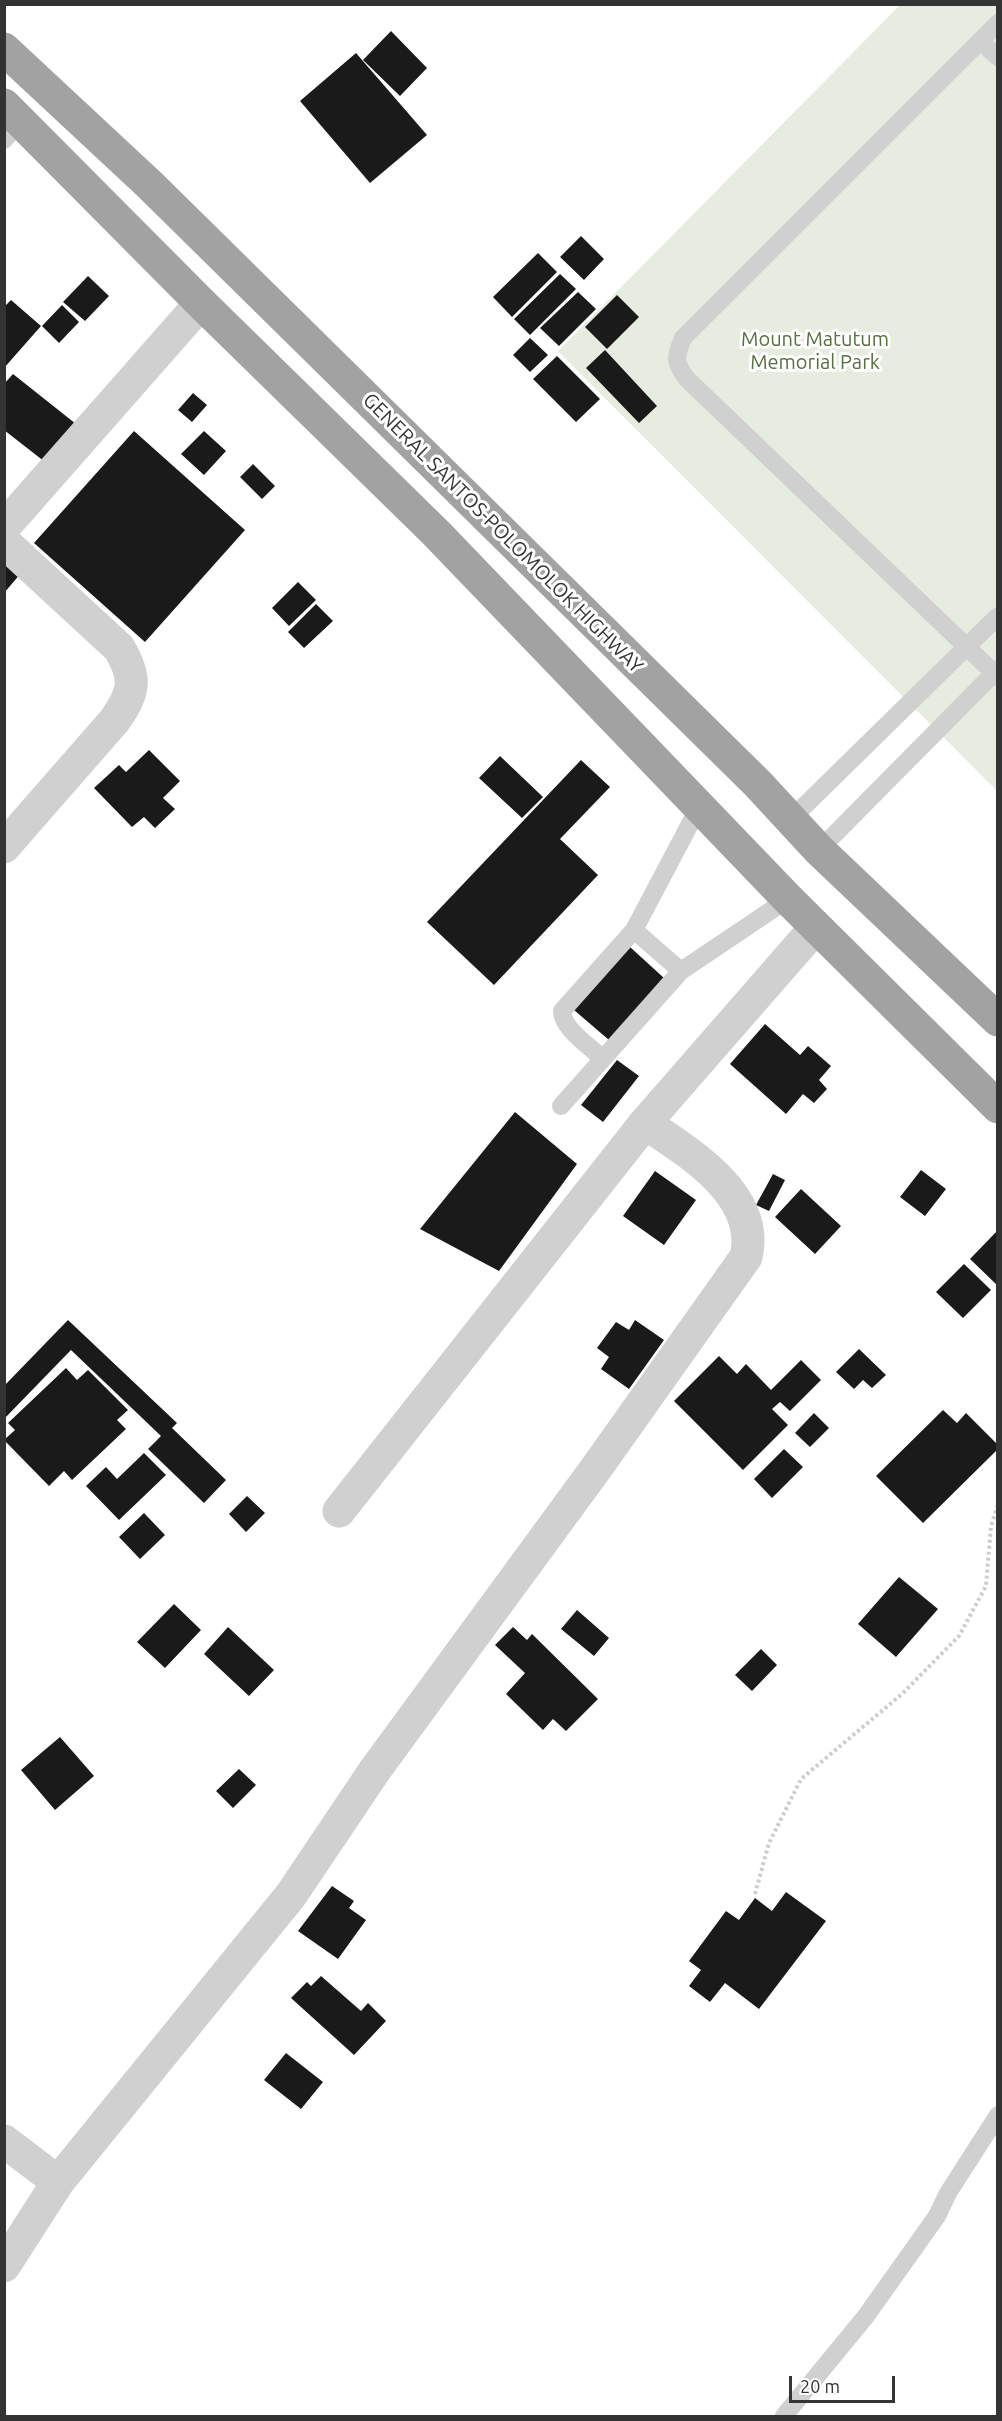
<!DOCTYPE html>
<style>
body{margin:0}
#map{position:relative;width:1002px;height:2421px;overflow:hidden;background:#fff;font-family:Ubuntu,sans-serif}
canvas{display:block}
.frame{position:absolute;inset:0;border:6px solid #333;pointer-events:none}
.scale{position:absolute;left:789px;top:2376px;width:106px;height:27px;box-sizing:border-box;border:3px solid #333;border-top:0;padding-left:8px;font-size:18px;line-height:21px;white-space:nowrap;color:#333;-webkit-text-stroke:4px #fff;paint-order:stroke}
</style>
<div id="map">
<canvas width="1002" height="2421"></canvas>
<div class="frame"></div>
<div class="scale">20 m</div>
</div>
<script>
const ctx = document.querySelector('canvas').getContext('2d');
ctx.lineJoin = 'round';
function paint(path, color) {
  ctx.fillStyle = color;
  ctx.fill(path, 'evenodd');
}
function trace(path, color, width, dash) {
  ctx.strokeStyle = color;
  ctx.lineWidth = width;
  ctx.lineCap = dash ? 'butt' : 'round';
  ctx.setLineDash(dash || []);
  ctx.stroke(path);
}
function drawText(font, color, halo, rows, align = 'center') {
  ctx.font = font + ' Ubuntu,sans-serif';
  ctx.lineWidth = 6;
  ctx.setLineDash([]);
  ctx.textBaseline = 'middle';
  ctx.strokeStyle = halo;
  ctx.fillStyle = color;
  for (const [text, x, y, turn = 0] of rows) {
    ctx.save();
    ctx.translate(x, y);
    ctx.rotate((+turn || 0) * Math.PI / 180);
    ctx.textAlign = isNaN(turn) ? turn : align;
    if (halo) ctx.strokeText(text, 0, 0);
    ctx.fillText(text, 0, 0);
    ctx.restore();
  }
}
const green = new Path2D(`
 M900,5H997V791L558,351Z`);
const building = new Path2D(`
 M391,31L427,68L400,96L363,60Z
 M356,53L427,135L370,183L300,101Z
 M581,236L604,259L584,280L560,257Z
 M538,253L557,272L512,317L493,297Z
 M560,274L576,289L530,335L514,319Z
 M88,276L109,296L85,321L63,302Z
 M578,292L596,309L559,346L540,328Z
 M617,295L639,317L607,349L585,327Z
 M11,300L41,326L4,368V307Z
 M62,305L79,322L59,343L42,326Z
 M530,338L548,355L530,372L513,355Z
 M605,350L657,406L639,423L586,368Z
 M557,356L600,399L576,422L533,379Z
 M13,374L76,424L45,462L4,430V384Z
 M193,393L207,405L192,422L178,410Z
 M134,431L245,530L145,642L34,543Z
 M204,431L226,451L204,475L181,454Z
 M253,464L275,486L262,499L240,477Z
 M4,557L22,572L4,593Z
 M298,582L316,600L289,626L272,608Z
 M316,604L333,621L304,648L288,632Z
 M149,750L180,781L163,798L175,809L155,828L144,817L132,827L94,788L119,765L126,772Z
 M500,756L543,797L522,818L479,778Z
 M581,760L610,787L560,839L598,875L494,985L427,922Z
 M630,947L664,978L609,1040L574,1010Z
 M765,1024L800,1055L808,1046L831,1066L819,1080L827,1089L814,1103L803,1094L786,1114L730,1064Z
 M617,1060L639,1076L603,1122L581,1105Z
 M515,1112L577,1164L499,1271L420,1229Z
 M921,1170L946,1189L925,1216L900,1197Z
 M655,1171L696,1200L664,1245L623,1216Z
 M773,1174L785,1180L769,1211L756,1205Z
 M801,1189L841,1226L815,1254L775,1217Z
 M998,1230V1286L970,1259Z
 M964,1264L991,1290L963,1318L936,1292Z
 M68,1320L177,1423L172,1428L226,1480L204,1503L148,1449L161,1436L71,1350L4,1419V1386Z
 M635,1320L664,1340L629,1389L601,1369L609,1357L597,1348L616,1322L629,1330Z
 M859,1349L886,1375L872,1388L863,1380L854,1389L836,1372Z
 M719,1356L737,1374L746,1364L771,1390L801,1360L821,1380L790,1411L780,1402L772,1409L788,1425L743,1470L674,1401Z
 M66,1368L77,1380L88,1370L128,1410L117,1420L126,1429L72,1480L64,1471L49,1486L4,1440L15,1430L8,1423Z
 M943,1410L957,1423L966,1413L998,1445V1449L923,1523L876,1476Z
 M814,1413L829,1428L810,1447L795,1433Z
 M784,1449L803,1467L772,1498L754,1479Z
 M144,1453L166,1475L119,1520L86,1486L106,1467L117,1479Z
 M247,1496L265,1513L246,1532L229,1514Z
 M144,1513L165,1535L140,1559L119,1537Z
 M899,1577L938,1609L896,1657L858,1624Z
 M174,1604L201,1630L165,1668L137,1642Z
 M577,1610L609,1638L594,1656L561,1629Z
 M228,1627L274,1670L249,1696L204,1654Z
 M513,1627L527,1640L532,1634L598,1699L566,1731L553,1719L543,1730L506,1694L525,1673L495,1645Z
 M761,1649L777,1665L752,1691L735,1675Z
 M60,1737L94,1776L55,1810L21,1770Z
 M239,1769L256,1785L233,1808L216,1791Z
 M332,1886L354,1901L349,1908L366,1920L338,1959L298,1931Z
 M786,1892L826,1921L759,2009L725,1983L710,2002L689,1986L701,1970L689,1961L726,1911L739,1920L755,1898L772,1911Z
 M321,1976L361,2011L368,2003L386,2021L354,2055L291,1998L307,1982L311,1986Z
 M286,2053L323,2082L301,2109L264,2080Z`);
const path = new Path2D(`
 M755,1894L769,1843L801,1779L902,1694L959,1636L986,1586L991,1526L998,1504`);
const service = new Path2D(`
 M998,23L683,338C675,358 674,362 687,379L998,677
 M980,41L998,57
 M4,140L21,121
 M791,819L998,616
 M819,850L998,669
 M634,930L681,971
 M603,1059C590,1046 563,1030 562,1011L634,930L699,807
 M561,1106L681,971L788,899
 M784,2416L866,2316L937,2216L948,2193L998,2115`);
const minor = new Path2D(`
 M4,527L201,303
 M4,542L119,648C137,678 135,691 115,720L4,847
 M339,1511L645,1123L816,927
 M4,2141L58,2182
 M4,2266L58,2182L291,1895L375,1770L597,1467L746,1257C761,1195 688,1152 645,1123`);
const trunk = new Path2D(`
 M4,49L150,185L758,784L819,850L998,1020
 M4,105L201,303L436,533L788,899L998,1107`);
const parkNames = [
 ["Mount Matutum",815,339],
 ["Memorial Park",815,362]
];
const streetNames = [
 ["GENERAL SANTOS-POLOMOLOK HIGHWAY",503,533,45]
];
paint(green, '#e6ecdf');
paint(building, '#1a1a1a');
trace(path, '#cdcdcd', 4, [3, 3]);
trace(service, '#d0d0d0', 18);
trace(minor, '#d0d0d0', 33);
trace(trunk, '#a2a2a2', 33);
drawText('20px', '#56703f', '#fff', parkNames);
drawText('20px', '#333', '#fff', streetNames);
</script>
